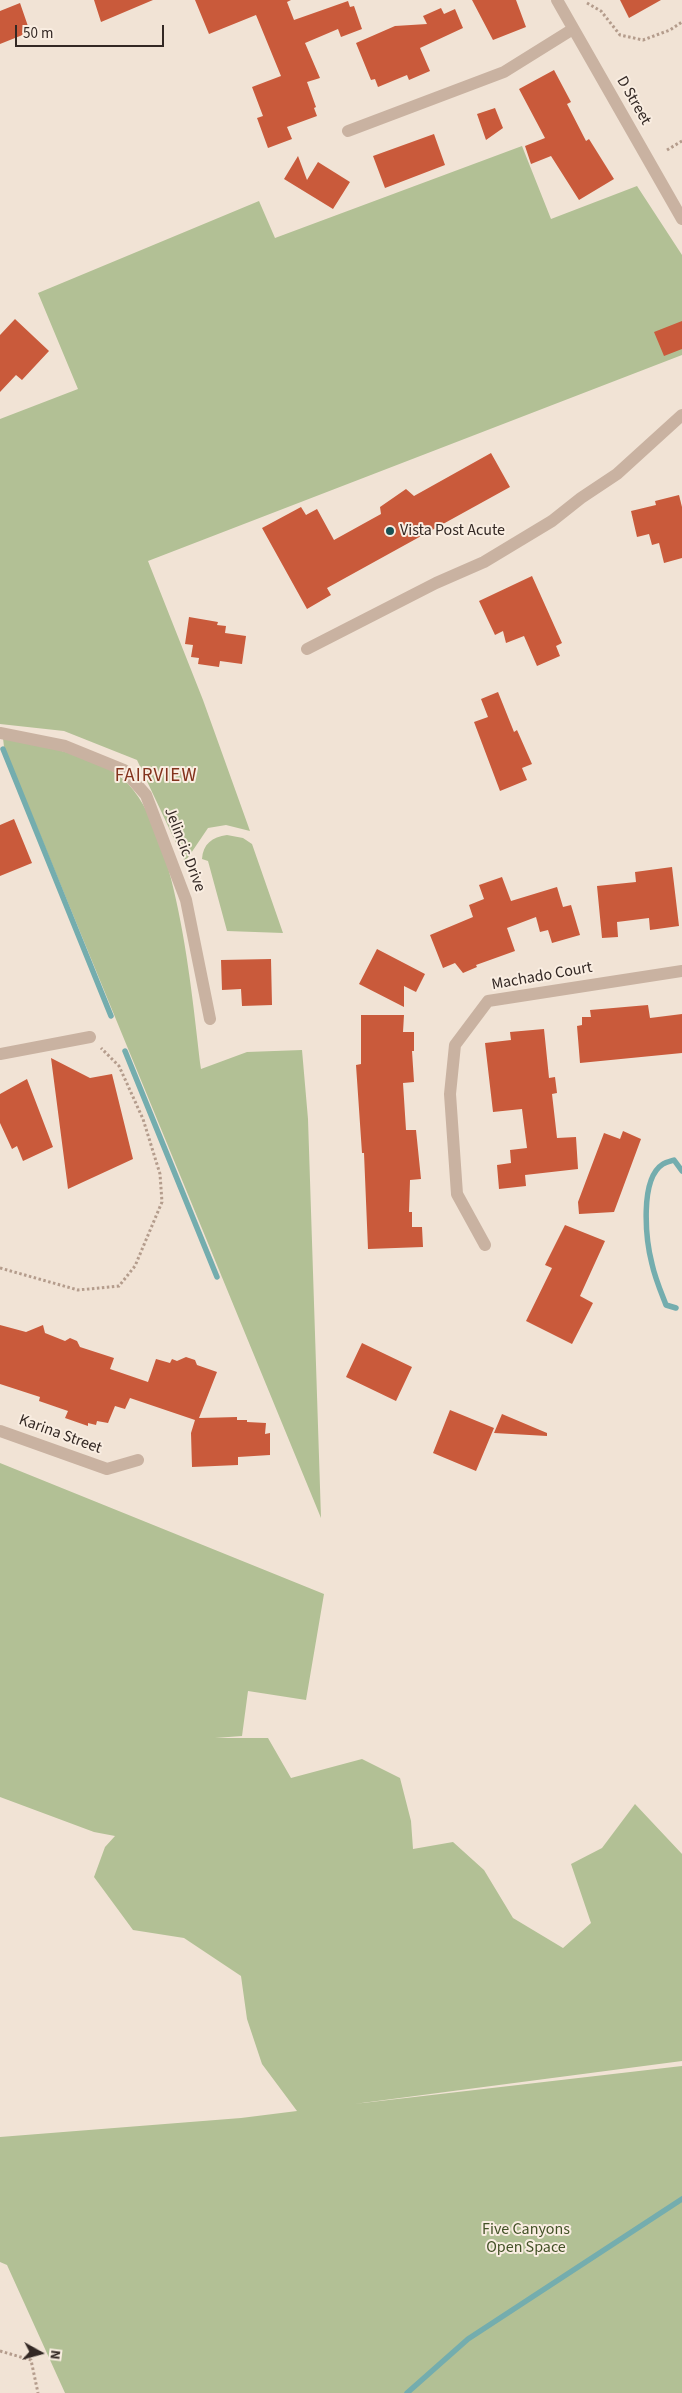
<!DOCTYPE html>
<style>
body{margin:0}
#map{position:relative;width:682px;height:2393px;overflow:hidden;background:#f1e3d5;font-family:"Source Sans 3",sans-serif}
canvas{display:block}
.north{position:absolute;left:15px;top:2328px;width:50px;height:50px;-webkit-text-stroke:4px #f9ede1;paint-order:stroke;rotate:97deg;font-size:14px;font-weight:700;line-height:20px;text-align:center;color:#332824}
.north::after{content:'';display:block;margin:auto;width:18px;height:22px;background:#332824;clip-path:polygon(50% 0,100% 100%,50% 72%,0 100%)}
.scale{position:absolute;left:15px;top:25px;width:149px;height:22px;box-sizing:border-box;border:2px solid #332824;border-top:0;padding-left:6px;font-size:15px;line-height:18px;white-space:nowrap;color:#332824;-webkit-text-stroke:4px #f9ede1;paint-order:stroke}
</style>
<div id="map">
<canvas width="682" height="2393"></canvas>
<div class="north">N</div>
<div class="scale">50 m</div>
</div>
<script>
const ctx = document.querySelector('canvas').getContext('2d');
ctx.lineJoin = 'round';
function paint(path, color) {
  ctx.fillStyle = color;
  ctx.fill(path, 'evenodd');
}
function trace(path, color, width, dash) {
  ctx.strokeStyle = color;
  ctx.lineWidth = width;
  ctx.lineCap = dash ? 'butt' : 'round';
  ctx.setLineDash(dash || []);
  ctx.stroke(path);
}
function drawText(font, color, halo, rows, align = 'center') {
  ctx.font = font + ' "Source Sans 3",sans-serif';
  ctx.lineWidth = 4;
  ctx.setLineDash([]);
  ctx.textBaseline = 'middle';
  ctx.strokeStyle = halo;
  ctx.fillStyle = color;
  for (const [text, x, y, turn = 0] of rows) {
    ctx.save();
    ctx.translate(x, y);
    ctx.rotate((+turn || 0) * Math.PI / 180);
    ctx.textAlign = isNaN(turn) ? turn : align;
    if (halo) ctx.strokeText(text, 0, 0);
    ctx.fillText(text, 0, 0);
    ctx.restore();
  }
}
const green = new Path2D(`
 M522,146L551,219L637,186L682,255V355L148,561L203,700L250,831L226,825L208,828L185,862L137,760L64,731L0,724V419L78,389L38,293L259,201L275,238Z
 M3,738C39,746 88,753 118,775C178,818 192,998 201,1069L247,1052L302,1050L308,1119L321,1518L4,747Z
 M227,835L243,838L252,844L283,933L227,931L208,861L202,859C203,844 212,837 227,835Z
 M0,1463L324,1594L306,1700L248,1691L242,1736L215,1738H268L291,1778L362,1759L400,1778L411,1821L413,1849L453,1842L484,1870L513,1918L563,1948L591,1923L571,1864L602,1848L635,1804L682,1854V2061L354,2104L682,2066V2393H65L7,2265L0,2262V2137L241,2118L297,2111L262,2064L247,2019L241,1976L184,1938L133,1930L94,1877L105,1847L115,1836L94,1832L0,1797Z`);
const stream = new Path2D(`
 M3,749L111,1016
 M125,1051L217,1277
 M676,1308L666,1305C661,1292 655,1278 652,1264C646,1241 639,1179 663,1164C666,1162 671,1161 674,1160L682,1171
 M407,2393L468,2339L682,2199`);
const building = new Path2D(`
 M94,0H153L101,22Z
 M195,0H291L287,2L294,20L348,1L350,7L354,6L362,29L341,37L338,29L305,43L320,78L307,82L316,107L314,108L317,116L287,127L292,139L268,148L257,118L263,116L252,87L281,76L256,15L209,34Z
 M472,0H516L526,27L493,40Z
 M620,0H661L629,18Z
 M20,3L30,32L0,44V11Z
 M441,8L444,14L455,9L463,28L420,48L430,71L409,80L407,75L378,87L375,79L371,80L356,43L395,26L427,24L423,16Z
 M554,70L571,102L567,104L586,141L589,139L614,179L579,200L551,156L531,164L525,146L545,138L519,89Z
 M495,108L503,128L486,140L477,114Z
 M434,134L445,165L385,188L373,156Z
 M298,156L307,180L318,162L350,182L333,209L284,179Z
 M15,319L49,351L22,380L16,375L0,392V335Z
 M682,321V349L664,356L654,332Z
 M491,453L510,487L327,588L331,595L307,609L262,528L301,507L306,515L317,509L334,540L381,514L380,507L406,489L414,496Z
 M679,495L682,507V558L664,563L659,543L652,545L649,534L637,537L631,511L656,505L655,501Z
 M532,576L562,643L556,646L560,656L537,666L524,636L506,643L503,631L495,635L479,601Z
 M189,617L218,622L217,625L226,626L225,633L246,636L242,664L220,661L219,667L198,664L199,658L191,657L193,645L185,644Z
 M498,692L514,732L517,730L532,764L522,768L527,780L500,791L474,722L488,717L481,699Z
 M14,819L32,863L0,876V825Z
 M672,867L679,926L650,930L649,918L617,922L618,937L602,938L597,886L636,882L635,872Z
 M502,877L511,901L557,887L563,907L571,905L580,935L552,943L548,930L540,932L536,917L507,928L515,951L476,965L477,967L463,973L455,963L443,968L430,935L473,917L469,905L484,899L479,885Z
 M377,949L425,974L416,992L404,986V1007L359,984Z
 M271,959L272,1005L242,1006L241,989L222,990L221,960Z
 M648,1005L650,1018L682,1014V1053L580,1063L577,1026L582,1025V1017H591L590,1010Z
 M361,1015H404L403,1032H414V1051H412L414,1082L403,1083L406,1130H416L421,1179L410,1180L409,1212H412V1227H422L423,1247L368,1249L364,1153H362L356,1065L361,1064Z
 M544,1029L549,1078L555,1077L557,1093L552,1094L557,1138L576,1137L578,1169L525,1175L526,1186L499,1189L497,1165L511,1163L510,1150L527,1148L522,1109L493,1112L485,1043L511,1040L510,1032Z
 M51,1058L90,1078L112,1074L133,1159L68,1189Z
 M27,1079L53,1147L23,1161L17,1146L12,1149L0,1123V1094Z
 M623,1131L641,1139L614,1212L579,1214L578,1202L604,1133L620,1139Z
 M565,1225L605,1241L580,1296L593,1303L572,1344L526,1321L552,1268L545,1265Z
 M0,1325L26,1332L43,1325L45,1333L65,1341L70,1338L77,1341L80,1347L114,1358L110,1369L148,1382L156,1359L170,1363L172,1359L177,1361L186,1357L195,1360L197,1365L217,1372L199,1418L237,1417V1420H247V1422L266,1423L265,1434L270,1433V1455L238,1457V1465L192,1467L191,1433L195,1420L130,1398L125,1409L115,1406L108,1423L97,1421L96,1425L88,1423V1426L65,1418L68,1411L39,1401L40,1397L0,1384Z
 M362,1343L412,1367L396,1401L346,1377Z
 M450,1410L494,1428L476,1471L433,1453Z
 M502,1414L547,1433V1436L494,1433Z`);
const path = new Path2D(`
 M587,3L601,11L620,35L643,40L670,30L682,22
 M667,150L682,141
 M0,1268L78,1290L119,1286L135,1266L162,1202L160,1174L143,1119L119,1066L101,1048
 M0,2351L31,2360L38,2393`);
const minor = new Path2D(`
 M557,0L682,219
 M348,131L504,72L573,29
 M307,649L436,583L484,562L552,521L581,498L617,474L682,415
 M0,733L65,746L124,770L146,795L186,900L210,1019
 M0,1054L90,1037
 M485,1245L457,1194L450,1094L455,1045L488,1001L682,971
 M0,1431L107,1469L138,1460`);
const markers = [
 [390,531,5,"#195255"]
];
const streetNames = [
 ["D Street",633,101,60],
 ["Jelincic Drive",184,850,69],
 ["Machado Court",542,977,-10],
 ["Karina Street",60,1435,20]
];
const poiNames = [
 ["Vista Post Acute",400,531]
];
const parkNames = [
 ["Five Canyons",526,2230],
 ["Open Space",526,2248]
];
const quarterNames = [
 ["FAIRVIEW",156,777]
];
paint(green, '#b2c095');
trace(stream, '#74adae', 5.5);
paint(building, '#c95a3b');
trace(path, '#b49c8c', 3, [2.5, 2.5]);
trace(minor, '#c9b2a1', 12);
for (const [x, y, r, color] of markers) {
  const dot = new Path2D();
  dot.arc(x, y, r, 0, 2 * Math.PI);
  ctx.fillStyle = color;
  ctx.fill(dot);
  trace(dot, '#f9ede1', 2);
}
drawText('16px', '#332824', '#f9ede1', streetNames);
drawText('16px', '#332824', '#f9ede1', poiNames, 'left');
drawText('16px', '#435227', '#f9ede1', parkNames);
ctx.letterSpacing = '1px';
drawText('19px', '#83321c', '#f9ede1', quarterNames);
ctx.letterSpacing = '0px';
</script>
